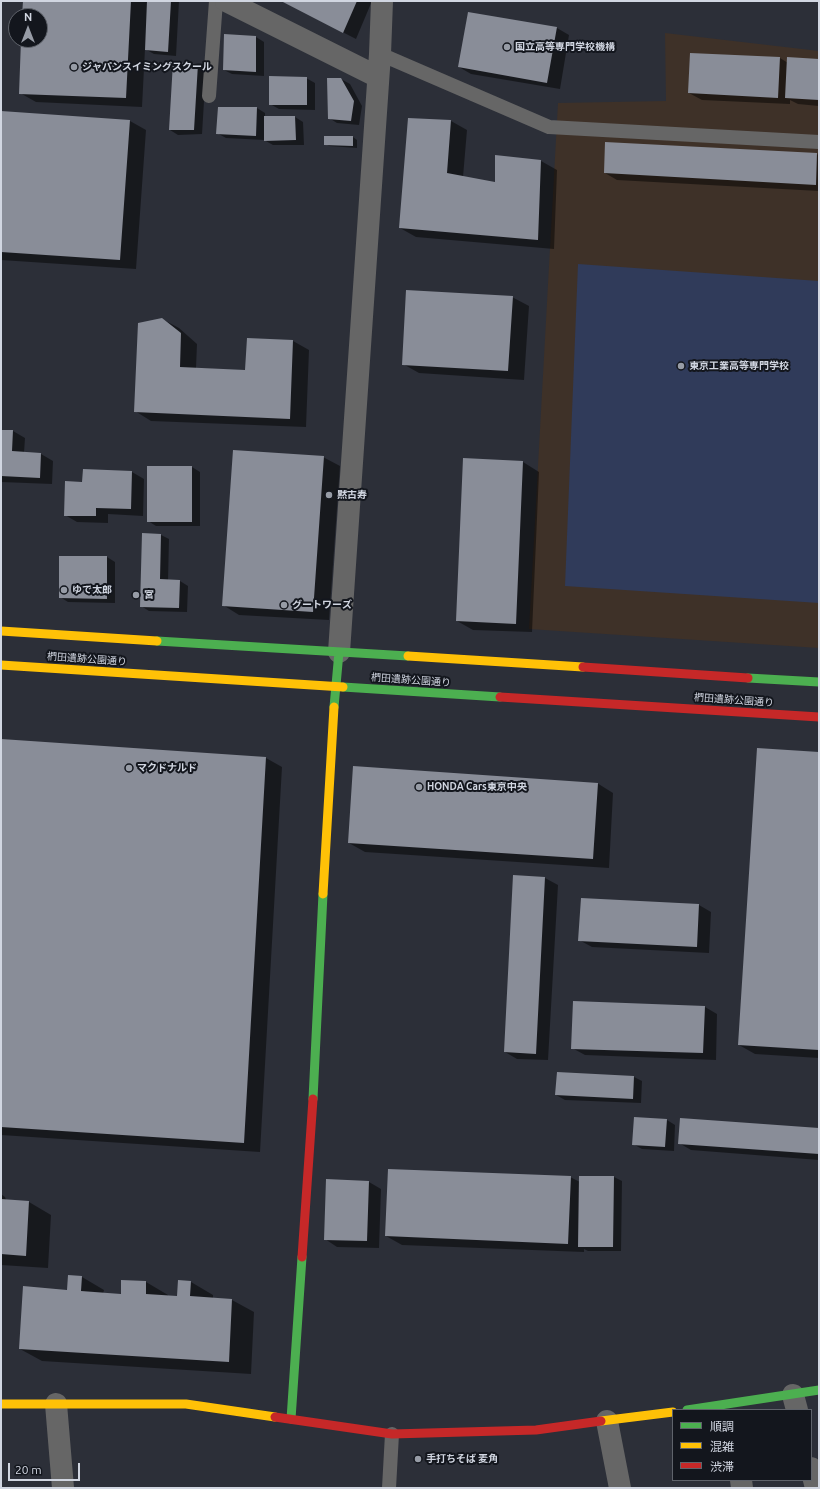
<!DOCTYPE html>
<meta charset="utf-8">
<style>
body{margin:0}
#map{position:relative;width:820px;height:1489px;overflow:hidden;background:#2c2f38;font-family:Ubuntu,"Noto Sans JP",sans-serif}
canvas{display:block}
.frame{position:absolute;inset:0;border:2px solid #d1d6e1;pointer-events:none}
.legend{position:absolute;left:672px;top:1409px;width:140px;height:72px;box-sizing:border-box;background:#13161d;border:1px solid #5f636b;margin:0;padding:5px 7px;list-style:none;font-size:12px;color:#d1d6e1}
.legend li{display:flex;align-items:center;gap:8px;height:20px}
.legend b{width:20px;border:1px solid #5f636b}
.north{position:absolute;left:8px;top:8px;width:40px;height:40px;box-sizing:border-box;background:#13161d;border:1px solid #5f636b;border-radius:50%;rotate:0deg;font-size:11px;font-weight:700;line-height:16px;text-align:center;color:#d1d6e1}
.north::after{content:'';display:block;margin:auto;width:14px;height:18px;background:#979ca6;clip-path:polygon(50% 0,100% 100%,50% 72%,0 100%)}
.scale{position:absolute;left:8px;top:1463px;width:72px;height:18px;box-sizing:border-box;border:2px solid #d1d6e1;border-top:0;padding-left:5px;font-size:12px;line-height:14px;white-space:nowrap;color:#d1d6e1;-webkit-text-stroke:3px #13161d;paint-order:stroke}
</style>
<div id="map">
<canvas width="820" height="1489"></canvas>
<div class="frame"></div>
<ul class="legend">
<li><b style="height:5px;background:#4caf50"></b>順調</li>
<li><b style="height:5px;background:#ffc107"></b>混雑</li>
<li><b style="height:5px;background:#c62828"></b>渋滞</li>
</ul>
<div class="north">N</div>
<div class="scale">20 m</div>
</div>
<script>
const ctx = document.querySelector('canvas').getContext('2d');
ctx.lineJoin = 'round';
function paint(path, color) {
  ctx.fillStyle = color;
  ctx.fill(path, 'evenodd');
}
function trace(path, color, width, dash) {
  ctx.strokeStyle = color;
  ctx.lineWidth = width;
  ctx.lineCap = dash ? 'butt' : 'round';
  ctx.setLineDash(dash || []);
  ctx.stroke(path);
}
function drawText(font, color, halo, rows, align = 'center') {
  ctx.font = font + ' Ubuntu,"Noto Sans JP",sans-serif';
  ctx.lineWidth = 4;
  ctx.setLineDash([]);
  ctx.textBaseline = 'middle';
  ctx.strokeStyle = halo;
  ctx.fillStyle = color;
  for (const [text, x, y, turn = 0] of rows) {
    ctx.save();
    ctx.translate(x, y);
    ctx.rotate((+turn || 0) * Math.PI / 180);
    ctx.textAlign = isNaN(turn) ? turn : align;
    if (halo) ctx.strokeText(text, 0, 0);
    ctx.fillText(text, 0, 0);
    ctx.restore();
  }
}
const education = new Path2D(`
 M665,33L819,51V648L529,629L558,103L666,101Z`);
const green = new Path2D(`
 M578,264L819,281V603L565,586Z`);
const shadow = new Path2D(`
 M24,1H179L176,56L154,54L145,49L142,107L36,102L20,93L22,40H40V16H23Z
 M282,1H372L356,39Z
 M468,13L557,28L569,35L560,89L471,74L459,67Z
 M256,37L264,42V76L232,74L224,70Z
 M780,58L788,63L819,60V106L798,104L790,100V104L702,100L689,93Z
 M197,65L206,69L202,134L178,135L170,130Z
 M306,78L315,83V110L279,109L270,104Z
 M341,79L350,84L362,106L359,125L337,123L329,118Z
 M257,108L265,113V117H295L303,122L304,145H273L264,140L226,138L217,133Z
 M1,112L130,121L146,130L136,269L1,260Z
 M451,121L467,130L463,177L496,183V157L541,161L557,170L554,249L416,237L400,228Z
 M353,137L357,140V148L329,146L325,144Z
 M606,143L817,154L819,156V191L617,180L605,173Z
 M512,297L529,306L524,380L419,373L403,364Z
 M162,319L179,328L197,344L196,368L246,371L293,341L309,350L306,427L151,421L135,411Z
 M1,431H13L25,438L24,453L41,454L53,461L52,484L1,482Z
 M323,457L340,466L329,620L239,615L223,605Z
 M523,462L539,472L532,632L473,630L457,621Z
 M192,467L200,472V526H156L148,521Z
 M132,472L144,479L143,516L108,514V523L77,522L65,515Z
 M143,534L161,535L169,539L168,581H180L188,586L187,612L149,611L141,606Z
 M107,557L115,562V603L68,602L60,597Z
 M1,740L266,758L282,767L260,1152L1,1135Z
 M819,753V1058L755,1054L739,1045Z
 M597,783L613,793L609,868L365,852L349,843Z
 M514,876L545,878L558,885L548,1060L517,1059L505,1052Z
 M699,905L711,912L709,953L592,947L579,940Z
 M574,1002L705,1007L717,1014L716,1060L585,1055L572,1048Z
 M634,1077L642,1081L641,1103L565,1100L556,1095Z
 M667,1120L675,1125L674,1151L642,1149L633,1144Z
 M819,1129V1160L691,1150L679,1143Z
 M570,1177L580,1182L614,1177L622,1181L621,1251H588L584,1249V1252L402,1245L386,1236Z
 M369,1182L381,1189L379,1248L337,1247L325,1239Z
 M1,1194L5,1197L6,1200L29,1202L51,1215L48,1268L1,1265Z
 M82,1277L104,1290L103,1294L122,1295L146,1282L168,1295V1297H178L179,1281L191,1282L213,1295V1298L232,1300L254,1312L251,1374L42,1361L20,1349L68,1291Z`);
const building = new Path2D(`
 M23,1H131L126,98L19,94L21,40H40V16H22Z
 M147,1H171L168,52L145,50Z
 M281,1H357L343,33Z
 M468,12L557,27L547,83L458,67Z
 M224,34L256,36V72L223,70Z
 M690,53L780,57L778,98L688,93Z
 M787,57L819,59V100L785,98Z
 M173,62L198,64L194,130H169Z
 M269,76L307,77V105H269Z
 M327,78H341L354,101L351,121L328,119Z
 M218,107H257L256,136L216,134Z
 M1,111L130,120L120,260L1,252Z
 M264,116H295L296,140L264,141Z
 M408,118L451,120L447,173L495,182V155L541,160L538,240L399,228Z
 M324,136H353V146L324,145Z
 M605,142L817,153L816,185L604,173Z
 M406,290L513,296L508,371L402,365Z
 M162,318L181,333L180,367L245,370L247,338L293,340L290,419L134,412L138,323Z
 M1,430H13L12,451L41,453L40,478L1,476Z
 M233,450L324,456L313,612L222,606Z
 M463,458L523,461L516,624L456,621Z
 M147,466H192V522H147Z
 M83,469L132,471L131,509L96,508V516H64L65,481L82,482Z
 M142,533L161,534L160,579L180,580L179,608L140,607Z
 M59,556H107V599L59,598Z
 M1,739L266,757L244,1143L1,1127Z
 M757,748L819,752V1050L738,1045Z
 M353,766L598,783L593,859L348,843Z
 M513,875L545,877L536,1054L504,1052Z
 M581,898L699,904L697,947L578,941Z
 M573,1001L705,1006L703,1053L571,1049Z
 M557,1072L634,1076L633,1099L555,1095Z
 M634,1117L667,1119L665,1147L632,1145Z
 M680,1118L819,1128V1154L678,1144Z
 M388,1169L571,1176L568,1244L385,1236Z
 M579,1176H614L613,1247H578Z
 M326,1179L369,1181L367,1241L324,1240Z
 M1,1199L29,1201L26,1256L1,1254Z
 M68,1275L82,1276L81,1291L121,1294V1280L146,1281V1294L177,1296L178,1280L191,1281L190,1296L232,1299L229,1362L19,1349L23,1286L67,1290Z`);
const lane = new Path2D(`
 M380,54L549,127L819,142
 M209,96L216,1
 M389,1488L392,1434`);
const street = new Path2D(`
 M226,1L378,77
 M339,652L380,54L382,1
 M793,1395L797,1410
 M56,1404L63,1488
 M607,1421L620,1488
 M811,1468L816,1488
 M741,1480L742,1488`);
const fast = new Path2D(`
 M157,641L408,656
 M748,678L819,682
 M343,687L500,697
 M334,707L339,652
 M313,1099L323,894
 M687,1410L819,1390
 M291,1419L302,1257`);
const slow = new Path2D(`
 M1,631L157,641
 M408,656L583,667
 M1,665L343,687
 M323,894L334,707
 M1,1404H186L275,1417
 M601,1421L673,1412`);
const jam = new Path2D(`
 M583,667L748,678
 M500,697L819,717
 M302,1257L313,1099
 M275,1417L392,1434L536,1430L601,1421`);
const markers = [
 [507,47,4,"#979ca6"],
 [74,67,4,"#979ca6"],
 [681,366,4,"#979ca6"],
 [329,495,4,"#979ca6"],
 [64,590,4,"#979ca6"],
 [136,595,4,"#979ca6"],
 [284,605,4,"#979ca6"],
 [129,768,4,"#979ca6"],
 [419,787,4,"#979ca6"],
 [418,1459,4,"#979ca6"]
];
const poiNames = [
 ["国立高等専門学校機構",515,47],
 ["ジャパンスイミングスクール",82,67],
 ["東京工業高等専門学校",689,366],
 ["黙古寿",337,495],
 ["ゆで太郎",72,590],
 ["宮",144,595],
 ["グートワーズ",292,605],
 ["マクドナルド",137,768],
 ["HONDA Cars東京中央",427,787],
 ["手打ちそば 麦角",426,1459]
];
const streetNames = [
 ["椚田遺跡公園通り",87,659,4],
 ["椚田遺跡公園通り",411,680,4],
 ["椚田遺跡公園通り",734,700,4]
];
paint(education, '#3e3128');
paint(green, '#303b5a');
paint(shadow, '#0007');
paint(building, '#898d98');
trace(lane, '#666', 14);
trace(street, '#666', 22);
trace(fast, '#4caf50', 9);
trace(slow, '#ffc107', 9);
trace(jam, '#c62828', 9);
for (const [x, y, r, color] of markers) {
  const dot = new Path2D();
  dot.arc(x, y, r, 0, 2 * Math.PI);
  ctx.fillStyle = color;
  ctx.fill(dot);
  trace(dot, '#13161d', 1.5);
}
drawText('bold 10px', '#d1d6e1', '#13161d', poiNames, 'left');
drawText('10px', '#d1d6e1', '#13161d', streetNames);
</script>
